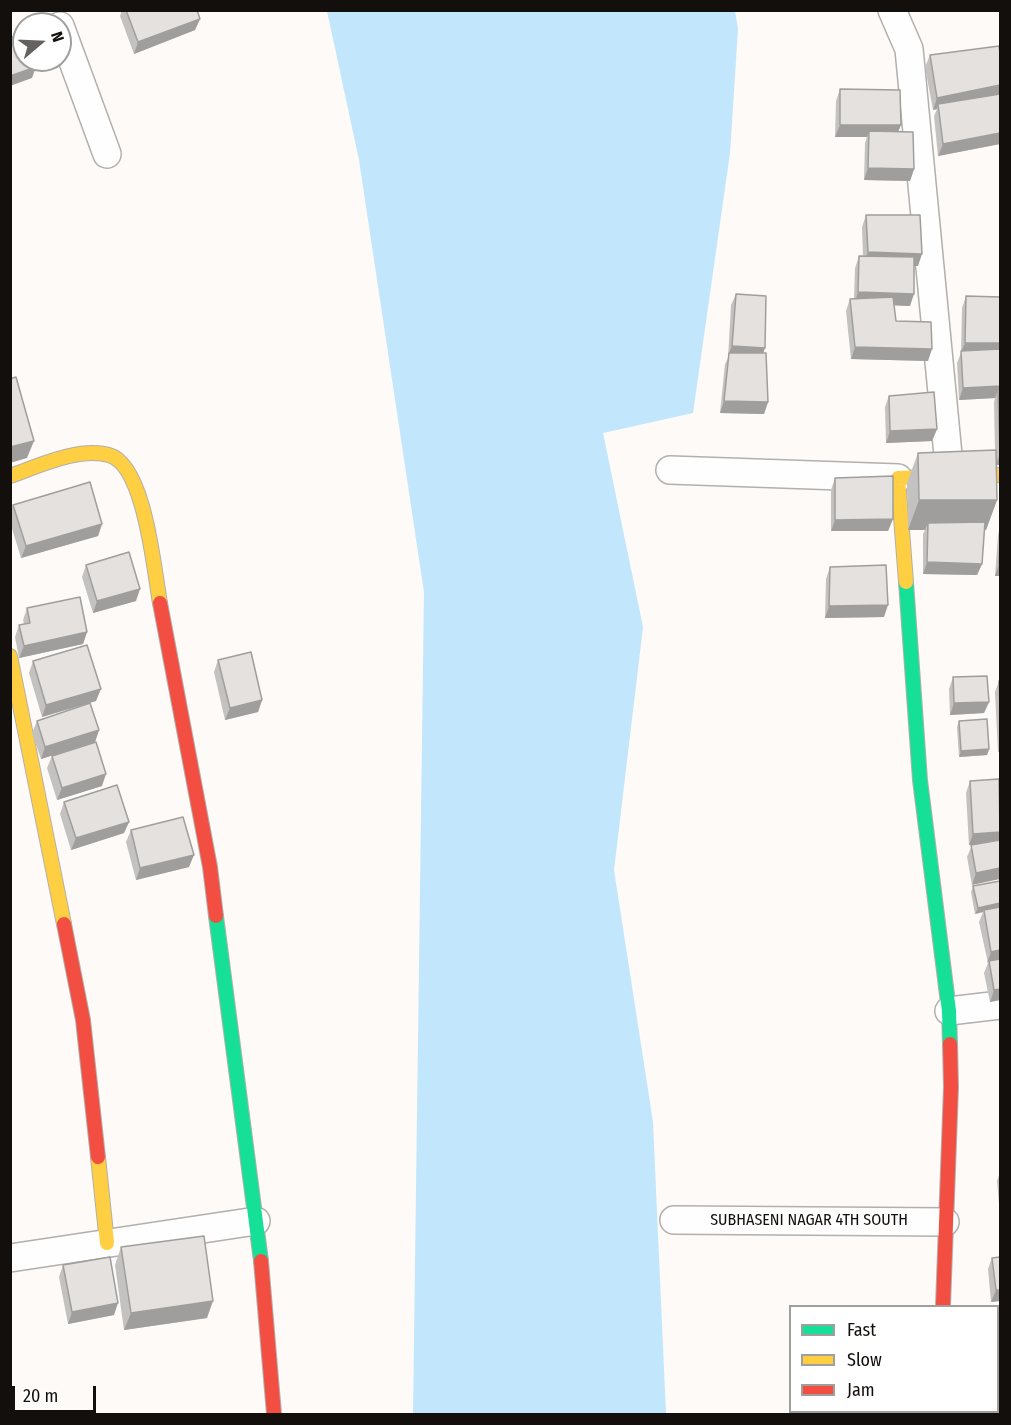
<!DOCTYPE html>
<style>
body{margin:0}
#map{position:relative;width:1011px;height:1425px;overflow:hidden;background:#fdfaf8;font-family:"Fira Sans Condensed",sans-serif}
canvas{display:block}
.frame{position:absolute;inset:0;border:12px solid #130f0c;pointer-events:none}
.legend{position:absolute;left:789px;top:1305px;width:210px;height:108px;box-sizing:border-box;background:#fff;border:2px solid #a19f9e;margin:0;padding:8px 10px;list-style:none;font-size:18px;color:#130f0c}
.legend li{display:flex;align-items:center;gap:12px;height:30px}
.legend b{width:30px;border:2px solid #a19f9e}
.north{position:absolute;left:12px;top:12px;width:60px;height:60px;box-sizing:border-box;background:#fff;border:2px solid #a19f9e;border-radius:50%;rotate:71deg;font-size:16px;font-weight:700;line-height:24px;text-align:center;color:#130f0c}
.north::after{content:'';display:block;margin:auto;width:21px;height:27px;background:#65615f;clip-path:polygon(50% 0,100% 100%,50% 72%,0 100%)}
.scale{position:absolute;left:12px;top:1386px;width:84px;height:27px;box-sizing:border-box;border:3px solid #130f0c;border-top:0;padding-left:8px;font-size:18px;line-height:21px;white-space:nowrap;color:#130f0c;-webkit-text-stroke:4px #fff;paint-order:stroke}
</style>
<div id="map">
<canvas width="1011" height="1425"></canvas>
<div class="frame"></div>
<ul class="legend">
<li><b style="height:8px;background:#16e098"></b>Fast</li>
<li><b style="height:8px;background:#ffcf43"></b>Slow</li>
<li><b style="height:8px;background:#f24e42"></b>Jam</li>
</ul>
<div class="north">N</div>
<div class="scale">20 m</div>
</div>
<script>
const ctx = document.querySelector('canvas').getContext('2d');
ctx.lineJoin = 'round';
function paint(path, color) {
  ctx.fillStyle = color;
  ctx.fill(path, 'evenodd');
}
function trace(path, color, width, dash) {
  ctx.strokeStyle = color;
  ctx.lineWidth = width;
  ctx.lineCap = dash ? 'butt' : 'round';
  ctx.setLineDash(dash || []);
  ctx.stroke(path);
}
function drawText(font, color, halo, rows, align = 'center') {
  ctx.font = font + ' "Fira Sans Condensed",sans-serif';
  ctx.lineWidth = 6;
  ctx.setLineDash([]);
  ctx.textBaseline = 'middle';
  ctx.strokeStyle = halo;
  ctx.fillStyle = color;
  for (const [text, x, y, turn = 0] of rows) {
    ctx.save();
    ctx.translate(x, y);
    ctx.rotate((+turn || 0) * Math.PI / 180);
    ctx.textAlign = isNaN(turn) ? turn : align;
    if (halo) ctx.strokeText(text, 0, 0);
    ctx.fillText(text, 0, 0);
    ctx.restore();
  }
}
const water = new Path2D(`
 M327,11H735L738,29L730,153L693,413L603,433L643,627L614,870L653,1122L666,1414H413L424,592L359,160Z`);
const street = new Path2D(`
 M892,10L909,49L950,476
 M60,26L107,154
 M670,470L898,478
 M949,1011L1000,1005
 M674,1220L945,1222
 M10,1258L256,1221
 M944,1412V1414`);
const fast = new Path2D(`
 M906,582L920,780L949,1011L950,1044
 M216,916L261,1261`);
const slow = new Path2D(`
 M10,476C39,466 78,447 109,455C145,465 154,570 160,603
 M906,582L898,478L1000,475
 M10,656L64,924
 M98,1157L107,1243`);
const jam = new Path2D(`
 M160,603L210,867L216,916
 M64,924L83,1020L98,1157
 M261,1261L274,1414
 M943,1306L951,1087L950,1044`);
const wall = new Path2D(`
 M122,10H197L200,19L195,30L134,54L120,16Z
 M1000,53V144L938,156L934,116L937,109L933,110L925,67L930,55Z
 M840,89L898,132L914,169L910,181L864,180L865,143L867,137H835L836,101Z
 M866,215L918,266H914L910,306L894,305L896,321L928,361L851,359L846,311L850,299H854L855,268L859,256H863L862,227Z
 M736,294L765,348L763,353L768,402L764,414L720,413L725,364L728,358L731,305Z
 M966,296L1000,297V465H996L997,500L986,530H984L982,564L977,575L923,574V534L925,530H908L907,483L918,453L995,450L994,402L995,398L959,400L957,363L961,353L962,308Z
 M889,396L937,429L932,441L886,443L885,407Z
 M835,478L893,519L888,531H831V490Z
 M13,505L102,524L98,536L21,558L10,522V512Z
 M1000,527V576H995L998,535Z
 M86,565L136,601L93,613L82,577Z
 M830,567L884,617L825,618L826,579Z
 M27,608L87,632L83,644L19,658L15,637L19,625L24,624L23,620Z
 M218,660L262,700L258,712L225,720L214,672Z
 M33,661L96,701L42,717L29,673Z
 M953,677L989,702L984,713L950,715L949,689Z
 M1000,680V752H998L995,692L999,681Z
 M37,721L99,730L95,742L41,759L32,733Z
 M959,721L989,749L987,755L959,757L957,727Z
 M52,756L102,786L57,800L47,768Z
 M970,781L1000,801V837L972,885L967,857L972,845H969L966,793Z
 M64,802L129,822L124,833L71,850L60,814Z
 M131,830L189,867L136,880L126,842Z
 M1000,881V1000L990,1002L984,973L988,963L979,922L983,912L975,914L971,892L973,886Z
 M1000,1172V1216L997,1181Z
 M121,1247L207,1318L124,1330L115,1265Z
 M992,1258L1000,1301L991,1302L988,1269Z
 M63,1265L114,1315L68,1324L59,1277Z`);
const shadedWall = new Path2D(`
 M200,19L195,30L134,54L138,42Z
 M36,67L32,78L10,86V76Z
 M1000,85V96L938,104L937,109L933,110L937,98Z
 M840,125H901L896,137L869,131L867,137H835Z
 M1000,133V144L938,156L943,144Z
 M868,168L914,169L910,181L864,180Z
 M868,252L922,254L918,266L863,264Z
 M858,292L914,294L910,306L854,304Z
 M965,343H1000V355L961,352Z
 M732,346L765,348L760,360L729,353L727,358Z
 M855,347L932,349L928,361L851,359Z
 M1000,386V398L998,390L995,398L959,400L963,388Z
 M724,401L768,402L764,414L720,413Z
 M937,429L932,441L886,443L890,431Z
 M34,441L27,458L10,463V447Z
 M1000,453V465H996Z
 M919,500H997L986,530H927L928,523L925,530H908Z
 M893,519L888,531H831L835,520Z
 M102,524L98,536L21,558L26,546Z
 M927,562L982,564L977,575L923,574Z
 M999,564H1000V576H995Z
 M140,589L136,601L93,613L97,601Z
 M888,605L884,617L825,618L829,606Z
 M87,632L83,644L19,658L24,646Z
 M101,689L96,701L42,717L46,705Z
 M262,700L258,712L225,720L230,708Z
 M989,702L984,713L950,715L954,703Z
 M99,730L95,742L41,759L45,747Z
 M989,749L987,755L959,757L961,751Z
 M106,774L102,786L57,800L62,788Z
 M129,822L124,833L71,850L76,838Z
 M1000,832V837L998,844L969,845L973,834Z
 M194,855L189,867L136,880L140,868Z
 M1000,868V879L972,885L976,873Z
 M1000,903V909L984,910L983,912L975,914L978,908Z
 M1000,950V961H989L987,963L991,952Z
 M1000,989V1000L990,1002L994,990Z
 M996,1290H1000V1301L991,1302Z
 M213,1301L207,1318L124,1330L131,1313Z
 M118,1303L114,1315L68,1324L72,1312Z`);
const building = new Path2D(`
 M126,10H197L200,19L138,42Z
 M24,33V60H34L36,67L10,76V38Z
 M999,46L1000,53V85L937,98L930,55Z
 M840,89L900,90L901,125H840Z
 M1000,94V133L943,144L938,104Z
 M869,131L913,132L914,169L868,168Z
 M866,215H920L922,254L868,252Z
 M859,256L914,257V294L858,292Z
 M736,294L766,296L765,348L732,346Z
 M966,296L1000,297V343H965Z
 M893,297L896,321L931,322L932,349L855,347L850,299Z
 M1000,349V386L963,388L961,351Z
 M729,353H766L768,402L724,401Z
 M16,377L34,441L10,447V379Z
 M998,390H1000V453Z
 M934,392L937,429L890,431L889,396Z
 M996,450L997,500H919L918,453Z
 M893,476V519L835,520V478Z
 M90,482L102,524L26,546L13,505Z
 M985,522L982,564L927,562L928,523Z
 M1000,543V564H999Z
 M129,552L140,589L97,601L86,565Z
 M886,565L888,605L829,606L830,567Z
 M80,597L87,632L24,646L19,625L30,623L27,608Z
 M87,645L101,689L46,705L33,661Z
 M251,652L262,700L230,708L218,660Z
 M987,676L989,702L954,703L953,677Z
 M1000,680V706L999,681Z
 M90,703L99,730L45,747L37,721Z
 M987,719L989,749L961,751L959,721Z
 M96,742L106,774L62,788L52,756Z
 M999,779L1000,832L973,834L970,781Z
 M117,785L129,822L76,838L64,802Z
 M183,817L194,855L140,868L131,830Z
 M1000,840V868L976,873L971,845Z
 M1000,881V903L978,908L973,886Z
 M1000,907V950L991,952L984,910Z
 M1000,959V989L994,990L989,961Z
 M204,1236L213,1301L131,1313L121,1247Z
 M110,1257L118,1303L72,1312L63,1265Z
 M1000,1257V1290H996L992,1258Z`);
const streetNames = [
 ["SUBHASENI NAGAR 4TH SOUTH",809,1221]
];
paint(water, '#c2e6fc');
trace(street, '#b2afad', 30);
trace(fast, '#b2afad', 16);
trace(slow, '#b2afad', 16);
trace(jam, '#b2afad', 16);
trace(street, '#fffefe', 27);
trace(fast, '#16e098', 14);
trace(slow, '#ffcf43', 14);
trace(jam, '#f24e42', 14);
paint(wall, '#c4c2c0');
paint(shadedWall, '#a09e9c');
paint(building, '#e4e1df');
trace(building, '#a09e9c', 1.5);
drawText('16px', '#130f0c', '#fff', streetNames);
</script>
